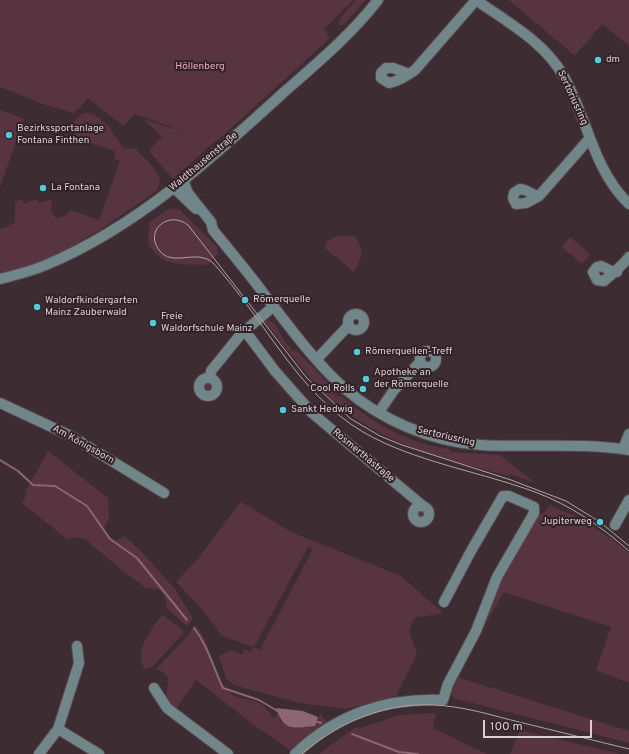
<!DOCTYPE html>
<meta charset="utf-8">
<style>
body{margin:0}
#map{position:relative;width:629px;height:754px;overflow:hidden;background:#3d2c32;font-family:Overpass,sans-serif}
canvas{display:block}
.scale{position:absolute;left:483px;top:720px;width:109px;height:18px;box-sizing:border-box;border:2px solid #dacfd3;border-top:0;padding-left:5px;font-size:12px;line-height:14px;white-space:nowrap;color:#dacfd3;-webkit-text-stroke:3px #332228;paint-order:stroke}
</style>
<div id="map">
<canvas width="629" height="754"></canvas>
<div class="scale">100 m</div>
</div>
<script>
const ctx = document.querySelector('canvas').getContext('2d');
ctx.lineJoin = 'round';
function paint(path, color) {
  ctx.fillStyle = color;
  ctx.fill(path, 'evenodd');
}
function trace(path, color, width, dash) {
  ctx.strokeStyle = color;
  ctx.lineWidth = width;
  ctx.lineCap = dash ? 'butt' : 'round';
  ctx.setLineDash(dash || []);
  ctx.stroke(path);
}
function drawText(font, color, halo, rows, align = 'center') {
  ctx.font = font + ' Overpass,sans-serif';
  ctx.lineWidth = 4;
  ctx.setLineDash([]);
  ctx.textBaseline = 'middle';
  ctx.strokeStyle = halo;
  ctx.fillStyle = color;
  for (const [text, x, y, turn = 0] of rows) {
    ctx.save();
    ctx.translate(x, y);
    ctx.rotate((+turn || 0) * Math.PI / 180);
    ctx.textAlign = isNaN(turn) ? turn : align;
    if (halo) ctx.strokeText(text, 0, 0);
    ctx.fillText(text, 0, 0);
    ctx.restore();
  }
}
const green = new Path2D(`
 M0,0H353L324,29L330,38L217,141L214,142L173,179L149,151L162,137L143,119L191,134L135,114L123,126L88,98L81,107L73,113L43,104L0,87Z
 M356,0H366L343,25H339L338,21Z
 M509,0H629V46L602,24L575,56Z
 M0,110L24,119L0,187Z
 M85,113L93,114L108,125L123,148L136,149C145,159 169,178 156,191C123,214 89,239 52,257C36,265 18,269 0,275V229L15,223V202L22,199L25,204L36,199L39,203L50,200L52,202L51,212L56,218L65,216L70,210L99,220L120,161L114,158L115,151C104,147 66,139 73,124C76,119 79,115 85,113Z
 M170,208L180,210L217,247L218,254L212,259L208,265C183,264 163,268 148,244L149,223Z
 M337,236H355C365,253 363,255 354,272L325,248L326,242Z
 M570,237L590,254L582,264L562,247Z
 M266,320C276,320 277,330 281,335C284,341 289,346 293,351L296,350L336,391L335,395L339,397L340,395C371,422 408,444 449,449L452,452L500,455L535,483L510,474L509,476C447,460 381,444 332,400C306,377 287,347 264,322Z
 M203 387a5 5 0 1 1 10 0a5 5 0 1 1-10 0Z
 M48,451L108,498L109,519L104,528L108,535L116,541L124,536L139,549L175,589L193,619L187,626L165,607L167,605L165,597L159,589L146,588L118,567L85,539L74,537L68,540L22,503L27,494L25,492Z
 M241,502L293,533L401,576L443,613L414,618L409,632L417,654L396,696L347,709L299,703L234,685L226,679L219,656L230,650L243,655V649L251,652L253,647L222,636L203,610L176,582L199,557ZM308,547L313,549L260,650L254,647Z
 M549,505L584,520L609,538L610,537L629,553V683L596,670L611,627L504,592L479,635L493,591L533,518L545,512Z
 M416 514a5 5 0 1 1 10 0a5 5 0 1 1-10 0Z
 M163,615L183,630V634L152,667L144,669C142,663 140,656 141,650C142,644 158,617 163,615Z
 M195,625C212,643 210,670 225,688C238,703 252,697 261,704C266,707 270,714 274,718L278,714L281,722L317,721L320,713L328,723L296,749L291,751L254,725L196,680L176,708C173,706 168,703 167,699C164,687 177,676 156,669L184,640Z
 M454,676L629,731V743L454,698L450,692Z
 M436,713L433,728L487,754H320L321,752L356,727L358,729L399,715Z
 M520,730L620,754H510Z`);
const water = new Path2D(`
 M276,708L303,711L318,717L315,726C293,728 284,732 276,708Z`);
const stream = new Path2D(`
 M0,460L18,471L33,485L55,486L87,506L110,539L137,558L187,620
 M194,628C208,646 213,667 223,688L259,700L279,712
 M314,721L321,723
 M352,734L399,752L418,754`);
const minor = new Path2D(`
 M476,0C507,22 543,41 563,75C587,116 593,170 629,204
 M409,74L393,68H386L381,73V78L389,83C399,81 407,76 415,70L476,0
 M183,180L188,193L211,222L213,230C230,251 248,272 264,294C289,326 313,360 344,388C381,420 432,442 481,445C531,448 580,442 629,450
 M174,188L196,209
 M539,196L526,203L516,204L513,198L514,193L520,189C527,189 531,195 539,196L590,138
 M617,272H613L601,266L597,267L593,272L597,280L604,281C613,273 621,267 629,257
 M0,279C15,275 32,271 46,265C137,227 211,159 283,93C316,64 351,35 378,0
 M348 322a8 8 0 1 1 16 0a8 8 0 1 1-16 0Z
 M245,331L275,371L312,413L423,506
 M420 359a8 8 0 1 1 16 0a8 8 0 1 1-16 0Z
 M317,359L349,325
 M210,378L211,371L241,334L274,306
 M199 387a9 9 0 1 1 18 0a9 9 0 1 1-18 0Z
 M0,403L71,436L164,493
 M379,412L394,390L420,362
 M623,449L629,434
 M413 514a8 8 0 1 1 16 0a8 8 0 1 1-16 0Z
 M615,525L629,500
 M154,688L167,708L228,754
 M58,729L99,754
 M39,754L58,729L79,663L77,646
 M295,754C337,714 385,698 443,700L448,684L476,631L497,577L534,513V507L509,496H503L471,551L444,602`);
const tram = new Path2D(`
 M629,546L600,522L566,501L511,480L402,445L380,436L351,419L306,377L188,225C169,210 144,230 159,250C172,268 197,248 213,263C264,318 296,392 363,432C415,462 478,471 535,492C570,505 601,526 629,551
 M302,754C344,717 398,698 454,707C476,710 498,717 519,722C556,731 592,740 629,749`);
const markers = [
 [598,60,4,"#53cbdb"],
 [9,135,4,"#53cbdb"],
 [43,188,4,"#53cbdb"],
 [245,300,4,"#53cbdb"],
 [37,307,4,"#53cbdb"],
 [153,323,4,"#53cbdb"],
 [357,352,4,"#53cbdb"],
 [366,379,4,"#53cbdb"],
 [363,389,4,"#53cbdb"],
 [283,410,4,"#53cbdb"],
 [600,522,4,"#53cbdb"]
];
const poiNames = [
 ["dm",606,60],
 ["Bezirkssportanlage",17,129],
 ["Fontana Finthen",17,141],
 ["La Fontana",51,188],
 ["Römerquelle",253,300],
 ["Waldorfkindergarten",45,301],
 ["Mainz Zauberwald",45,313],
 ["Freie",161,317],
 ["Waldorfschule Mainz",161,329],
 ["Römerquellen-Treff",365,352],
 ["Apotheke an",374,373],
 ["der Römerquelle",374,385],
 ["Cool Rolls",355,389,"right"],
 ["Sankt Hedwig",291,410],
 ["Jupiterweg",592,522,"right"]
];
const parkNames = [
 ["Höllenberg",200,67]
];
const streetNames = [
 ["Sertoriusring",572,98,65],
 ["Waldthausenstraße",204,162,-40],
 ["Sertoriusring",446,437,13],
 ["Am Königsborn",83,445,29],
 ["Rosmerthastraße",363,456,40]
];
paint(green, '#573440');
paint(water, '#8d6573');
trace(stream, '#8d6573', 2);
trace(minor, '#59494f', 12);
trace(minor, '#718689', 10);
trace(tram, '#b1a4a9', 1);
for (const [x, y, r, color] of markers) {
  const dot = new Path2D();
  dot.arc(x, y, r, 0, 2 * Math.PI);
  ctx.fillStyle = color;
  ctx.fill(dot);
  trace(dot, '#332228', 1.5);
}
drawText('10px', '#dacfd3', '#332228', poiNames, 'left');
drawText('10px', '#eda9c1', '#332228', parkNames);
drawText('10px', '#dacfd3', '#332228', streetNames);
</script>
